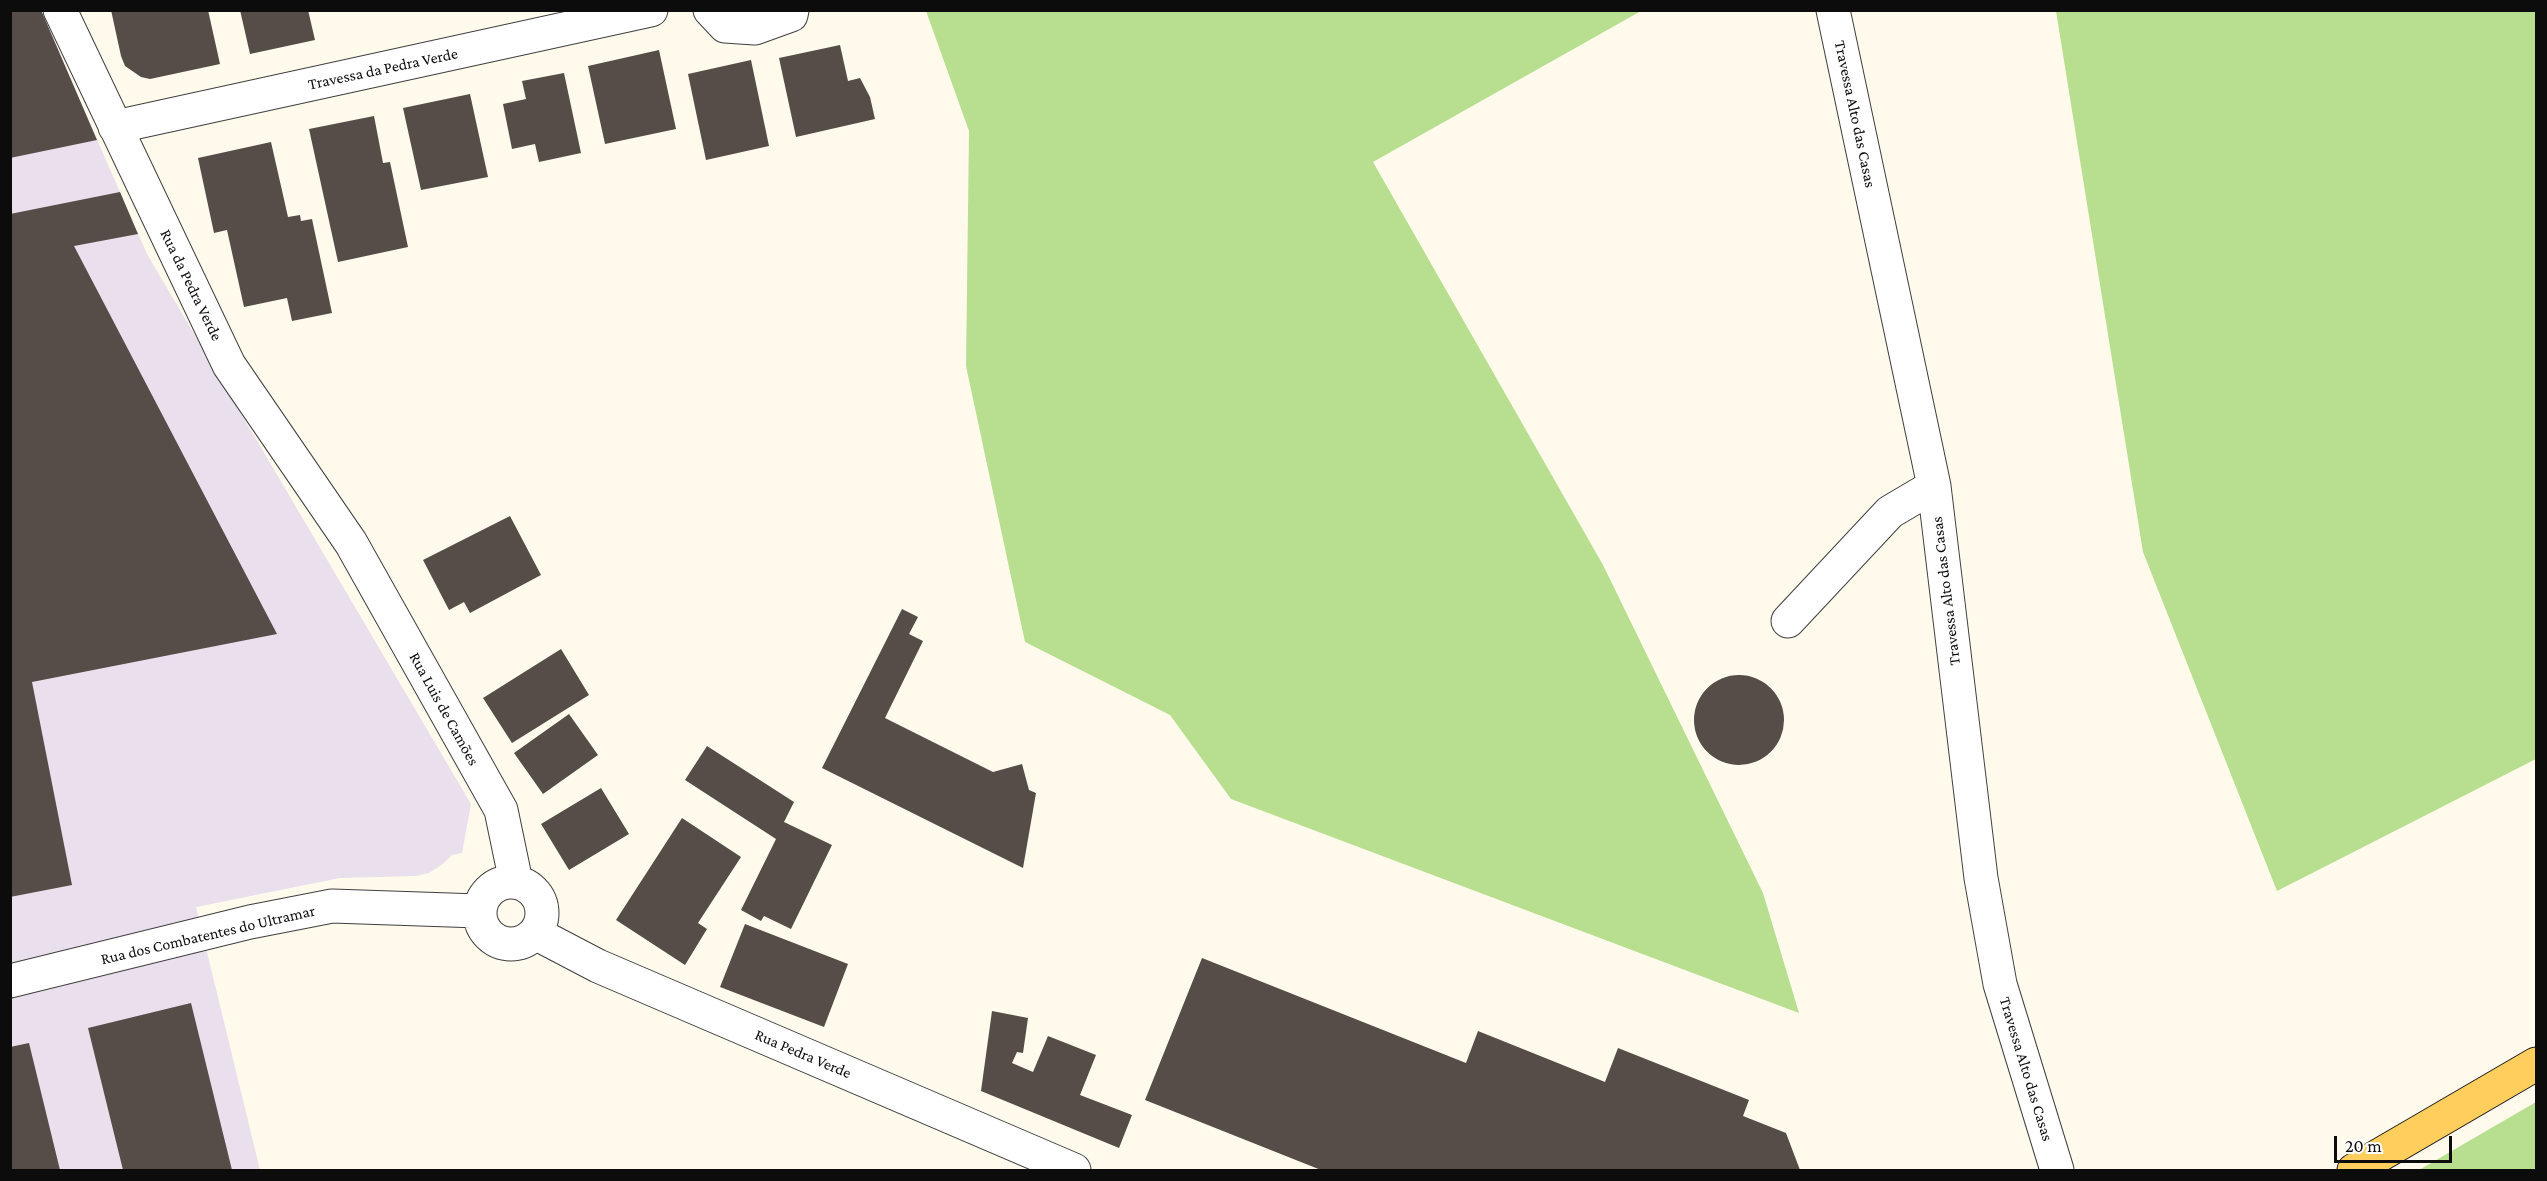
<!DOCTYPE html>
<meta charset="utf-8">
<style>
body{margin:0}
#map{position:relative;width:2547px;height:1181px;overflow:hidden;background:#fffaec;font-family:"Crimson Pro",serif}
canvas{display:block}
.frame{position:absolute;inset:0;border:12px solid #0c0c0c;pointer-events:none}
.scale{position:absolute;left:2334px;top:1136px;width:118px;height:27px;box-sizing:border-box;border:3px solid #0c0c0c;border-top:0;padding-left:8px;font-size:18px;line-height:21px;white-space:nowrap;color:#0c0c0c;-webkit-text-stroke:4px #fff;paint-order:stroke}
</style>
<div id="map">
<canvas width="2547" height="1181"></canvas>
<div class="frame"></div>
<div class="scale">20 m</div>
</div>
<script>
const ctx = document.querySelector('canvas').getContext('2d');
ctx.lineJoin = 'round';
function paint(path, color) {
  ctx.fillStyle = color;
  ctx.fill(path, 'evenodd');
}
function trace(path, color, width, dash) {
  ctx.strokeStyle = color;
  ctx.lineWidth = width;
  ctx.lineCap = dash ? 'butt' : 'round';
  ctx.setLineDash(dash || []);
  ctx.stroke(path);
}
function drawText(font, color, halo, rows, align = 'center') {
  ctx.font = font + ' "Crimson Pro",serif';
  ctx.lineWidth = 6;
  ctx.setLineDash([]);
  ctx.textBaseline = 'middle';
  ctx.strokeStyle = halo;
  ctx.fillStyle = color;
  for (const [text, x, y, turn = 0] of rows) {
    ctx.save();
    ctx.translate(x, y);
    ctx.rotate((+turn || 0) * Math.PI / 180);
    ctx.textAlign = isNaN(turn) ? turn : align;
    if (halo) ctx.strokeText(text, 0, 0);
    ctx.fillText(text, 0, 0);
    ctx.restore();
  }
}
const industrial = new Path2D(`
 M10,11H41L147,254L471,804L462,853L452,855L444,863L429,873L416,876L340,878L196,907L260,1170H11Z`);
const forest = new Path2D(`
 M926,11H1641L1373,162L1603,565L1763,893L1799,1013L1231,799L1170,715L1025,642L966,366L969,131Z
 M2056,11H2536V759L2277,891L2143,552Z
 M2536,1102V1170H2419Z`);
const building = new Path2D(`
 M10,10H41L97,140L10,158Z
 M111,10H208L220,64L150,79L141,77L125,66L121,56Z
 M240,10H308L315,40L250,54Z
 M840,45L848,81L860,78L870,97L875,119L796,137L779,58Z
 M659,50L676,129L605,144L588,66Z
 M751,60L769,146L706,160L688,74Z
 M564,73L581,153L539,162L535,144L512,149L503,104L526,99L522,81Z
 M470,94L488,177L421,190L403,108Z
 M374,116L383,163L390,162L408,247L338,262L309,129Z
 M271,142L288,217L300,215L301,221L312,219L332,313L292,321L287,298L244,307L227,230L214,233L198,158Z
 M120,192L138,234L74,246L277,634L32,682L72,885L10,897V214Z
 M510,516L541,575L470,613L464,602L449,610L423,560Z
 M902,609L918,617L909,634L923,641L885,718L993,772L1022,764L1029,790L1036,793L1023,868L822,768Z
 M561,649L589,695L512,743L483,698Z
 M1694 720a45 45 0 1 1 90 0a45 45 0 1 1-90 0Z
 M569,714L598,755L543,794L514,753Z
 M707,746L794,802L784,822L832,845L791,929L764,916L761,921L741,910L776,839L685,780Z
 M601,788L629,834L569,870L541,824Z
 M682,818L741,857L698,923L707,929L685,965L616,920Z
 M745,924L848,964L824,1027L720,987Z
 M1202,958L1466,1063L1478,1031L1605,1082L1618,1048L1749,1100L1743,1116L1786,1133L1800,1170H1321L1145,1100Z
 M191,1003L232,1170H123L88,1028Z
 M992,1011L1028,1018L1023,1053L1017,1052L1012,1063L1033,1072L1048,1036L1096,1055L1080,1095L1132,1115L1119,1148L981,1091Z
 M29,1043L60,1170H10V1047Z`);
const minor = new Path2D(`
 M60,10L229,365L351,543L501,810L516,882
 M710,10L725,26L755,28L791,15L792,10
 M1833,10L1934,486L1981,878L2000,984L2057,1170
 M115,127L651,10
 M1788,621L1890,512L1934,486
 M480 913a31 31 0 1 1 62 0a31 31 0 1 1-62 0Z
 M535,933L598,966L1074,1170
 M10,981L250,922L332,906L479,911`);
const major = new Path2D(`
 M2354,1170L2536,1064`);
const streetNames = [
 ["Travessa da Pedra Verde",383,69,-12],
 ["Travessa Alto das Casas",1855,114,78],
 ["Rua da Pedra Verde",191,285,64],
 ["Travessa Alto das Casas",1946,591,-97],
 ["Rua Luis de Camões",444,709,61],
 ["Rua dos Combatentes do Ultramar",208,935,-13],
 ["Rua Pedra Verde",803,1054,23],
 ["Travessa Alto das Casas",2026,1069,73]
];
paint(industrial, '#eadfec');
paint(forest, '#b8df8f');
paint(building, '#564c48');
trace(minor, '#3f3f3f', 35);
trace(major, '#1d1d1d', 35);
trace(minor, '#fff', 33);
trace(major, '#ffce5c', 33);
drawText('16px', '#0c0c0c', '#fff', streetNames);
</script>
